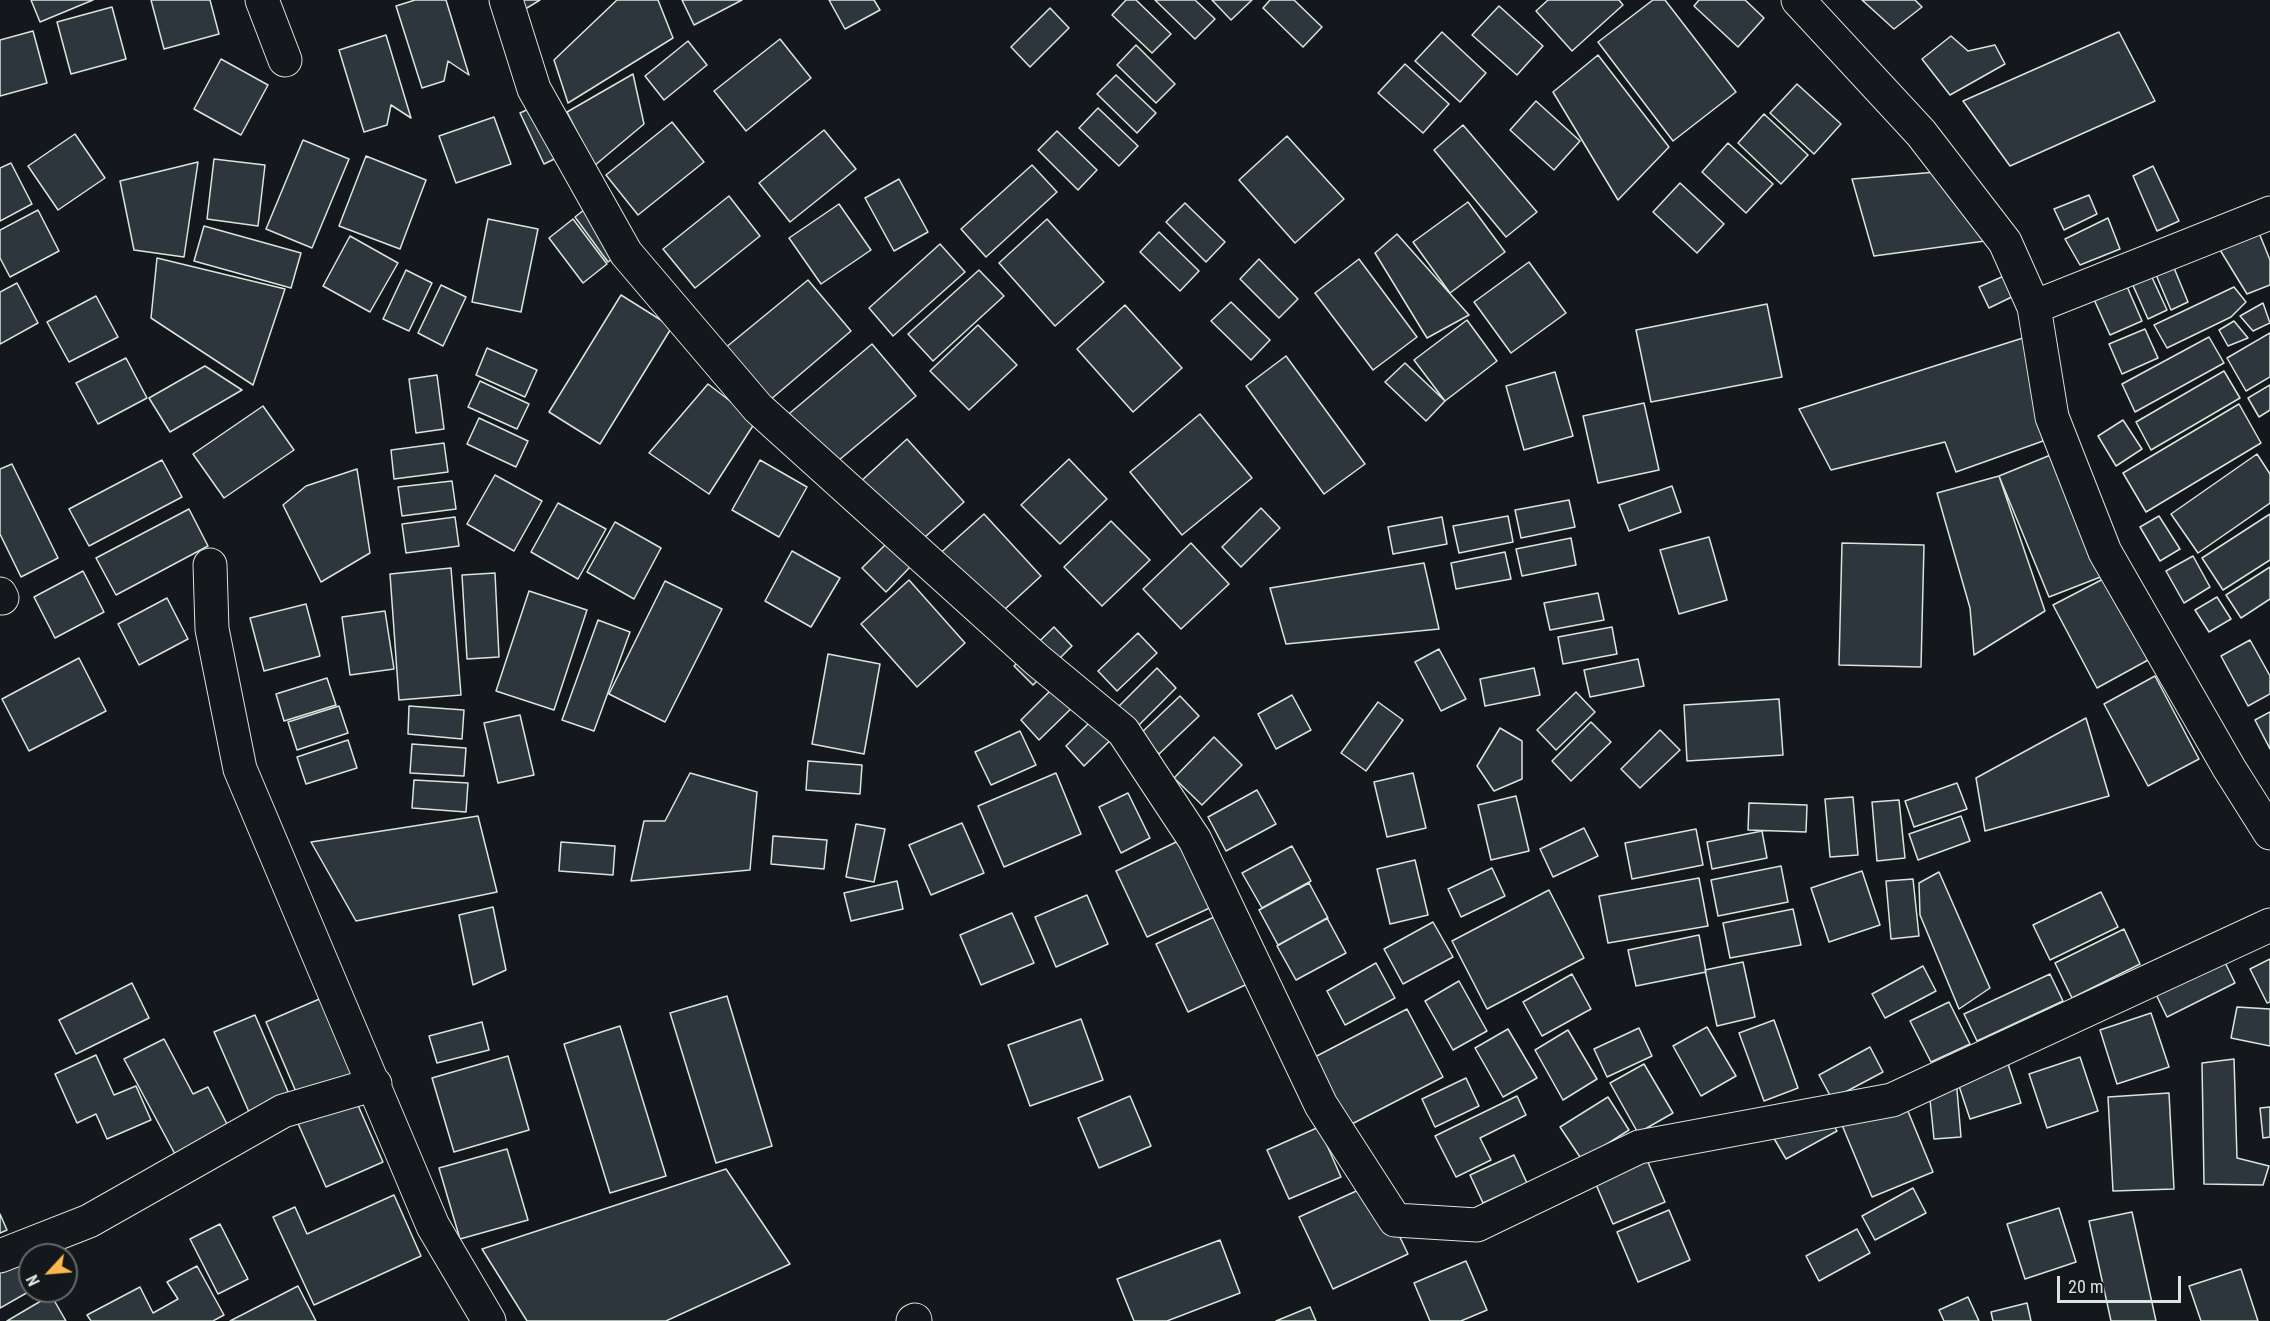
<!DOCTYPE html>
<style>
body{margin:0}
#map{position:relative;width:2270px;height:1321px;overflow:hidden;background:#14181c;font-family:"Roboto Condensed",sans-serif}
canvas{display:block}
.north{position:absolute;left:18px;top:1243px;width:60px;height:60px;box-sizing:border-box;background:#14181c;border:2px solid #626a69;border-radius:50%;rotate:244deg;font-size:16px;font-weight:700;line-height:24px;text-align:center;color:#d8e6dc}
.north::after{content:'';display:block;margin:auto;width:21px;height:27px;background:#ffb74d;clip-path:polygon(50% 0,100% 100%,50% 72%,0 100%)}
.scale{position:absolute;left:2057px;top:1276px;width:124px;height:27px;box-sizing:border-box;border:3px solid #d8e6dc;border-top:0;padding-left:8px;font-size:18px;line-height:21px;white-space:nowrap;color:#d8e6dc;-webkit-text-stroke:4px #14181c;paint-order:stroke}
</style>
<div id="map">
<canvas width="2270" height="1321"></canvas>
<div class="north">N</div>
<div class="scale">20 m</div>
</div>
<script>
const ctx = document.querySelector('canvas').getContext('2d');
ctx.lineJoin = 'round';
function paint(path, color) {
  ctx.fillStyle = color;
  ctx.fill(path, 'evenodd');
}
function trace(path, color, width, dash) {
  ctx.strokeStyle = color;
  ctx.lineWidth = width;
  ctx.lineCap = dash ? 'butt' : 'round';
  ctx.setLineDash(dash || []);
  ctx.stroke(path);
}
const building = new Path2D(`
 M31,0H93L40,22Z
 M151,0H210L219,34L164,49Z
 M415,0H446L469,75L448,61L444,81L422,88L396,6Z
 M495,0H540L507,20Z
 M617,0H658L673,38L568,103L554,60Z
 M682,0H742L694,25Z
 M829,0H874L880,10L845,29Z
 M1126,0H1136L1171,34L1152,53L1112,15Z
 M1155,0H1195L1215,19L1195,39Z
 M1212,0H1252L1231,20Z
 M1270,0H1294L1322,27L1303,47L1263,8Z
 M1548,0H1619L1623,5L1572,51L1536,11Z
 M1653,0H1665L1736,92L1673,141L1598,42Z
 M1699,0H1745L1764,18L1738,47L1694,6Z
 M1862,0H1915L1922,7L1894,29Z
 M1499,6L1543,46L1517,75L1472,35Z
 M112,7L126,59L71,74L57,22Z
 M1050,8L1069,28L1030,67L1011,47Z
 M33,31L47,83L0,96V40Z
 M1442,32L1486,73L1460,102L1415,61Z
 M2119,32L2155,101L2010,166L1963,101Z
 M386,35L411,118L391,105L387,125L364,132L339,50Z
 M1951,36L1968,51L1995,45L2005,64L1950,95L1922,59Z
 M780,39L811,78L746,131L714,91Z
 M688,41L707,65L664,100L645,76Z
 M1136,45L1175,84L1156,103L1117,65Z
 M1598,55L1669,147L1618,200L1553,92Z
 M221,59L268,85L241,135L194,109Z
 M1405,64L1449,104L1423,133L1378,93Z
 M633,74L644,124L594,166L567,112Z
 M1116,75L1156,113L1137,133L1097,94Z
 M1797,84L1841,124L1814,154L1770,113Z
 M548,100L571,151L544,164L520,113Z
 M1536,101L1580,141L1554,170L1510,130Z
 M1098,108L1138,146L1119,166L1079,128Z
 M1764,114L1808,155L1781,184L1738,143Z
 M494,117L511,164L456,183L439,136Z
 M672,122L704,162L638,215L606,175Z
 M1463,125L1537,212L1506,237L1434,150Z
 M824,130L856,169L790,222L759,183Z
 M1057,131L1097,170L1078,190L1038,150Z
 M75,134L105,178L58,210L28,166Z
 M1287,136L1344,199L1295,243L1239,180Z
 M303,140L349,159L312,248L266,229Z
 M1728,143L1773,184L1746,213L1702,172Z
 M366,156L426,180L400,249L339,226Z
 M214,159L265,165L258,226L207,219Z
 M198,162L184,257L134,250L120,181Z
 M11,163L32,204L0,221V168Z
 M1032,165L1057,192L986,257L961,229Z
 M2153,166L2179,221L2157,231L2133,176Z
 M1937,172L1985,241L1874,256L1852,179Z
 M899,179L928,232L894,251L865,198Z
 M1680,183L1724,224L1697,253L1653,212Z
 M2089,195L2097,214L2064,230L2054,209Z
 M729,196L760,236L695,288L663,249Z
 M599,198L633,243L608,262L575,217Z
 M1468,202L1505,252L1450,293L1413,242Z
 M1185,203L1225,242L1206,262L1166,222Z
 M839,204L871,250L821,284L789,238Z
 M38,210L59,251L10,277L0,258V230Z
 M2108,218L2120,249L2080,265L2065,239Z
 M488,219L538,229L521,312L472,302Z
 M573,219L607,264L583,283L549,238Z
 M1047,219L1104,282L1055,326L999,263Z
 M204,226L301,253L291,288L194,261Z
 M2257,228L2270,260V285L2247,294L2217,245Z
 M1159,232L1199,271L1180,291L1140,252Z
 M1397,234L1469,315L1427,338L1375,253Z
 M350,236L398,263L370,312L323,286Z
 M940,244L965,272L893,336L869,308Z
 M157,258L285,289L253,385L151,318Z
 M1259,259L1298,299L1279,318L1240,279Z
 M1359,259L1417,337L1373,370L1315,293Z
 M1529,262L1566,313L1511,353L1474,302Z
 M2172,263L2188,302L2171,310L2154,270Z
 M406,270L432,283L409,331L383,319Z
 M979,270L1004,296L933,361L908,334Z
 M2013,272L2022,292L1989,308L1979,287Z
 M2150,273L2167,310L2148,319L2131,281Z
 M808,280L851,331L763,406L719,353Z
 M2125,282L2142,321L2110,335L2092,295Z
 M17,283L38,323L0,344V292Z
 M441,285L466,297L443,346L418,333Z
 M2234,287L2246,302L2231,317L2167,348L2154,325Z
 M621,295L672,327L600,444L549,412Z
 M96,296L118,337L69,362L47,322Z
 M1231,302L1270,340L1251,360L1211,321Z
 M2263,303L2270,323L2253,331L2240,316Z
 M1767,304L1782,377L1651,402L1636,330Z
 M1125,305L1182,368L1133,412L1077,349Z
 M1467,320L1497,361L1445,401L1414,360Z
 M2234,321L2248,338L2228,346L2219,330Z
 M978,325L1017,365L969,410L930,371Z
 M2145,329L2158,358L2122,374L2109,344Z
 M2270,333V377L2246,391L2227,358Z
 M2026,337L2043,441L1956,472L1945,442L1831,470L1799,409Z
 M2209,337L2224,363L2135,412L2122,384Z
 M872,344L916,396L827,470L784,418Z
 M487,348L537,370L525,397L476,375Z
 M1286,356L1365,464L1324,494L1246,386Z
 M126,358L147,398L98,424L76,383Z
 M1405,363L1445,401L1426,421L1385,382Z
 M205,366L242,390L170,432L149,398Z
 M2224,371L2240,398L2151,450L2136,422Z
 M1555,372L1573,436L1524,450L1506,386Z
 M437,375L444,429L416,433L409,379Z
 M480,381L529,404L517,429L468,407Z
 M708,384L756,421L709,494L649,453Z
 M2270,385V410L2259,417L2248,398Z
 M1644,403L1659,470L1598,483L1583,416Z
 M2239,404L2261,443L2146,512L2123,473Z
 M263,406L294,450L224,498L193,454Z
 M1200,414L1252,478L1182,535L1130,472Z
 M479,418L528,441L516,467L467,444Z
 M2123,420L2142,449L2116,466L2098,436Z
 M907,439L964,502L915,546L859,483Z
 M444,443L448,472L394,479L391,450Z
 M2053,454L2103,576L2049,597L1999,476Z
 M2257,454L2270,474V503L2198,553L2171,514Z
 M1069,459L1107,499L1060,544L1021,505Z
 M162,460L182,497L89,546L69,509Z
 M760,460L807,487L779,537L732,510Z
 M12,464L58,558L21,577L0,534V469Z
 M357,469L370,553L321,582L283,505L306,486Z
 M495,475L542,501L514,551L467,524Z
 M1999,476L2045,611L1974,655L1970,608L1937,493Z
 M452,481L456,509L402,516L398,487Z
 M1672,486L1681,512L1629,531L1619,505Z
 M1569,500L1575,527L1521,538L1515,510Z
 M558,503L606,529L578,579L531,552Z
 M1261,508L1280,528L1241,567L1222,547Z
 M189,509L208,546L116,595L96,558Z
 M984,514L1041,576L992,621L936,557Z
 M2270,514V560L2223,590L2202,558Z
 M1508,516L1513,542L1459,553L1453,526Z
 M2159,516L2180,549L2160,561L2140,527Z
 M455,517L459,546L406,553L402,524Z
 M1442,517L1447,544L1393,554L1388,527Z
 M1111,521L1150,560L1102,606L1064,567Z
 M615,522L661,548L634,599L587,572Z
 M1709,537L1727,600L1679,614L1660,550Z
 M1571,538L1576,565L1522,576L1516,549Z
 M889,541L912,565L886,592L862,568Z
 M1191,543L1229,584L1181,629L1143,589Z
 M1842,543L1924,545L1921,667L1839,665Z
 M792,551L840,578L811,627L765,601Z
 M1505,552L1511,579L1456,589L1451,563Z
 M2193,556L2210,587L2184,603L2166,571Z
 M1424,563L1439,629L1286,644L1270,588Z
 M2270,567V599L2241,618L2226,595Z
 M451,568L461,695L399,700L390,574Z
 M83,571L104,612L55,638L34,597Z
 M495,573L499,657L467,659L462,575Z
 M2105,578L2148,660L2097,688L2053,605Z
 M909,580L965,643L917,687L861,624Z
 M665,581L722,609L665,722L609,694Z
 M529,591L587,610L554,710L496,691Z
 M1598,593L1604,620L1550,630L1544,603Z
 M2217,597L2231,619L2209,632L2195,610Z
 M167,598L188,639L139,665L118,624Z
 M306,604L320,656L264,671L250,618Z
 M385,611L394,669L350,675L342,617Z
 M598,620L630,632L594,731L562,720Z
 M1054,627L1072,646L1033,685L1014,666Z
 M1612,627L1617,654L1563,664L1558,637Z
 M1138,633L1157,653L1117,691L1098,671Z
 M2250,640L2270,676V694L2248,706L2221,656Z
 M1439,649L1466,699L1441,711L1415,662Z
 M828,654L880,664L864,754L812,744Z
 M79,658L106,711L29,751L2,699Z
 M1638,659L1644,686L1590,697L1584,670Z
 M1157,668L1176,688L1137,727L1118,707Z
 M1534,668L1540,695L1485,706L1480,679Z
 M2155,676L2199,759L2148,786L2104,704Z
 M327,678L336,705L284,721L276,694Z
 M1060,681L1079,701L1039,740L1021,720Z
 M1576,692L1595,712L1556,750L1537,730Z
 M1292,695L1311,730L1276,749L1258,714Z
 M1180,696L1199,716L1159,754L1140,734Z
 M1779,699L1783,755L1687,761L1684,705Z
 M1378,702L1403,720L1366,771L1341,753Z
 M339,706L348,733L297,750L288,722Z
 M409,706L464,710L462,739L408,734Z
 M1105,707L1124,727L1084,766L1066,746Z
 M2270,712V749L2255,720Z
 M520,715L534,775L498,783L484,723Z
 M2086,718L2109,796L1985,831L1976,778Z
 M1591,722L1611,742L1571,781L1552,761Z
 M1500,728L1522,741V779L1494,791L1477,766Z
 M1660,730L1680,750L1640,788L1621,769Z
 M1020,731L1036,765L991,785L975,752Z
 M1214,737L1242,765L1202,805L1174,778Z
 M348,740L357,768L306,784L297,757Z
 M412,744L466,748L464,776L410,773Z
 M808,761L862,765L860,794L806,790Z
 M690,773L757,792L750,870L631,881L644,821H665Z
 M1056,773L1081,834L1004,867L978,806Z
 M1413,773L1426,828L1387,837L1374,782Z
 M414,780L468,783L466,812L412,808Z
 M1957,783L1967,809L1914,827L1905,801Z
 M1257,790L1276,824L1226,851L1208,817Z
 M1128,793L1150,838L1121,853L1099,807Z
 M1516,796L1529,851L1491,860L1478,805Z
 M1853,797L1858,855L1830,857L1825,799Z
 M1899,800L1905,858L1877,861L1872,802Z
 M1749,803L1807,805L1806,832L1748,830Z
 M478,816L497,892L356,921L311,842Z
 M1961,816L1970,841L1918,860L1909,834Z
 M962,823L984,873L931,895L909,845Z
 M856,824L885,829L874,882L846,877Z
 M1584,828L1598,856L1553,877L1540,849Z
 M1696,829L1703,865L1632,879L1625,843Z
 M1762,831L1767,858L1712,869L1707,842Z
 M1197,832L1229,899L1147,937L1116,871Z
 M773,836L827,840L824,869L771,864Z
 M561,842L615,846L613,875L559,871Z
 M1292,846L1311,881L1262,908L1242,873Z
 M1415,860L1428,915L1390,924L1377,869Z
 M1781,866L1788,902L1718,916L1711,880Z
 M1492,868L1505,896L1461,917L1448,889Z
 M1862,871L1880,925L1829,942L1811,888Z
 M1939,872L1990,988L1959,1009L1920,915L1919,883Z
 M1699,878L1708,926L1608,943L1599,896Z
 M1913,879L1919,936L1891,939L1886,881Z
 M897,881L903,909L851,921L844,893Z
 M1309,883L1328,918L1278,945L1259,910Z
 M1549,890L1584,958L1487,1009L1452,941Z
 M2101,892L2118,927L2050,960L2033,925Z
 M1087,895L1108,944L1056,967L1035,917Z
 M493,907L506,970L473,985L459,915Z
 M1793,909L1801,945L1730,958L1723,923Z
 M1229,910L1260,978L1188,1012L1156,944Z
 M1012,913L1034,963L981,985L960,935Z
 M1327,918L1346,953L1296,980L1277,946Z
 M1433,922L1453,957L1403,984L1384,949Z
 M2124,929L2140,964L2072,998L2055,963Z
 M1699,935L1706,972L1636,986L1628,950Z
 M2218,948L2235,983L2167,1017L2150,982Z
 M2270,959V1002L2267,1003L2250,969Z
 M1743,962L1755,1017L1717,1026L1705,970Z
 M1376,963L1395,998L1345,1025L1327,991Z
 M1923,966L1936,991L1885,1018L1872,994Z
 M1572,974L1591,1009L1542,1036L1523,1002Z
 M2050,974L2063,1001L1977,1041L1964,1014Z
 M1459,981L1487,1031L1453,1050L1425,1001Z
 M132,983L149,1018L76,1054L59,1020Z
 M331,994L365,1074L300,1101L266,1022Z
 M727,996L772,1146L716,1163L670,1013Z
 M1949,1002L1970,1044L1931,1062L1910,1021Z
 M2237,1007L2270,1009V1046L2231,1038Z
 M1407,1009L1443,1077L1346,1127L1311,1059Z
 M2151,1013L2169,1067L2117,1084L2100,1030Z
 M255,1015L289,1094L249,1112L214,1032Z
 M1081,1019L1103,1080L1030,1106L1008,1045Z
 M1774,1020L1798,1088L1764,1101L1739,1033Z
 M482,1022L489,1050L437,1063L429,1036Z
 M620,1026L666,1176L610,1193L564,1044Z
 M1707,1027L1736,1076L1701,1096L1673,1046Z
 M1639,1028L1652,1056L1607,1077L1594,1049Z
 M1508,1029L1537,1078L1503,1097L1475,1048Z
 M1568,1030L1597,1079L1563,1100L1535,1050Z
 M164,1039L193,1094L208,1087L229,1128L176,1156L124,1059Z
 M1870,1047L1883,1072L1832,1099L1819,1075Z
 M2003,1049L2021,1103L1970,1119L1952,1065Z
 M96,1055L114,1095L136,1086L151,1120L107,1139L96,1114L77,1123L55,1074Z
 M508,1056L529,1130L454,1152L432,1078Z
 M2080,1057L2098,1111L2047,1128L2029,1074Z
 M2234,1059L2237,1158L2269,1166L2263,1185L2204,1184L2202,1063Z
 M1644,1064L1673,1113L1638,1133L1610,1083Z
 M1466,1078L1479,1106L1435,1127L1422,1099Z
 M1956,1078L1961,1137L1934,1139L1928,1080Z
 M1898,1087L1933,1172L1872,1197L1837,1113Z
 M2169,1093L2174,1189L2113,1191L2108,1097Z
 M353,1094L383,1162L326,1187L296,1119Z
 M1130,1096L1151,1146L1099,1168L1078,1118Z
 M1517,1096L1526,1115L1480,1138L1491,1160L1456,1177L1435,1136Z
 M1608,1097L1629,1130L1582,1160L1560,1127Z
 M1824,1107L1837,1131L1786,1159L1772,1135Z
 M2270,1107V1137L2263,1138L2260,1108Z
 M1319,1127L1341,1177L1289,1199L1267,1150Z
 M507,1149L528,1220L460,1239L439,1168Z
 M1644,1153L1665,1202L1613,1224L1592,1175Z
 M1514,1155L1527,1183L1483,1203L1470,1175Z
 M726,1169L790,1264L666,1321H527L482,1249Z
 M1374,1183L1408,1254L1333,1289L1299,1217Z
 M1913,1188L1926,1213L1875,1240L1862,1216Z
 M394,1195L421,1256L314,1305L273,1217L295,1207L307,1234Z
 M2059,1208L2076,1262L2025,1279L2007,1224Z
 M1669,1210L1690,1260L1638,1282L1617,1232Z
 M2132,1212L2156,1321H2111L2089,1221Z
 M0,1214L7,1230L0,1233Z
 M220,1224L248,1279L218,1294L190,1239Z
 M1857,1229L1870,1253L1819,1281L1806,1256Z
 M1220,1240L1240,1293L1167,1321H1134L1117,1279Z
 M30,1256V1291L0,1308V1272Z
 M1466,1261L1487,1310L1461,1321H1430L1414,1283Z
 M197,1266L224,1315L213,1321H91L87,1315L140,1287L153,1313L178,1299L167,1282Z
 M2241,1269L2258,1321H2201L2189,1286Z
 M298,1286L316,1321H230Z
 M51,1295L66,1321H7Z
 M1968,1297L1979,1321H1944L1939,1310Z
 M2027,1303L2031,1321H1993L1991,1312Z
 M1310,1307L1316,1321H1276Z`);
const street = new Path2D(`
 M262,0L285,60
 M506,0L534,89L626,253L758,408L1036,659L1123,731L1195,840L1321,1105L1395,1220L1477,1225L1639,1147L1892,1100L2270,925
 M1798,0L1921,133L2005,242L2034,307L2052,417L2105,552L2229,768L2270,833
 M2034,307L2270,213
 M210,565L212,629L240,769L433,1226L489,1321
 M0,594L2,598
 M0,1256L89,1221L283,1111L375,1084
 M913,1321L915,1320`);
paint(building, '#2c363c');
trace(building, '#d8e6dc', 1.5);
trace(street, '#d8e6dc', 35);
trace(street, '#14181c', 33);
</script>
